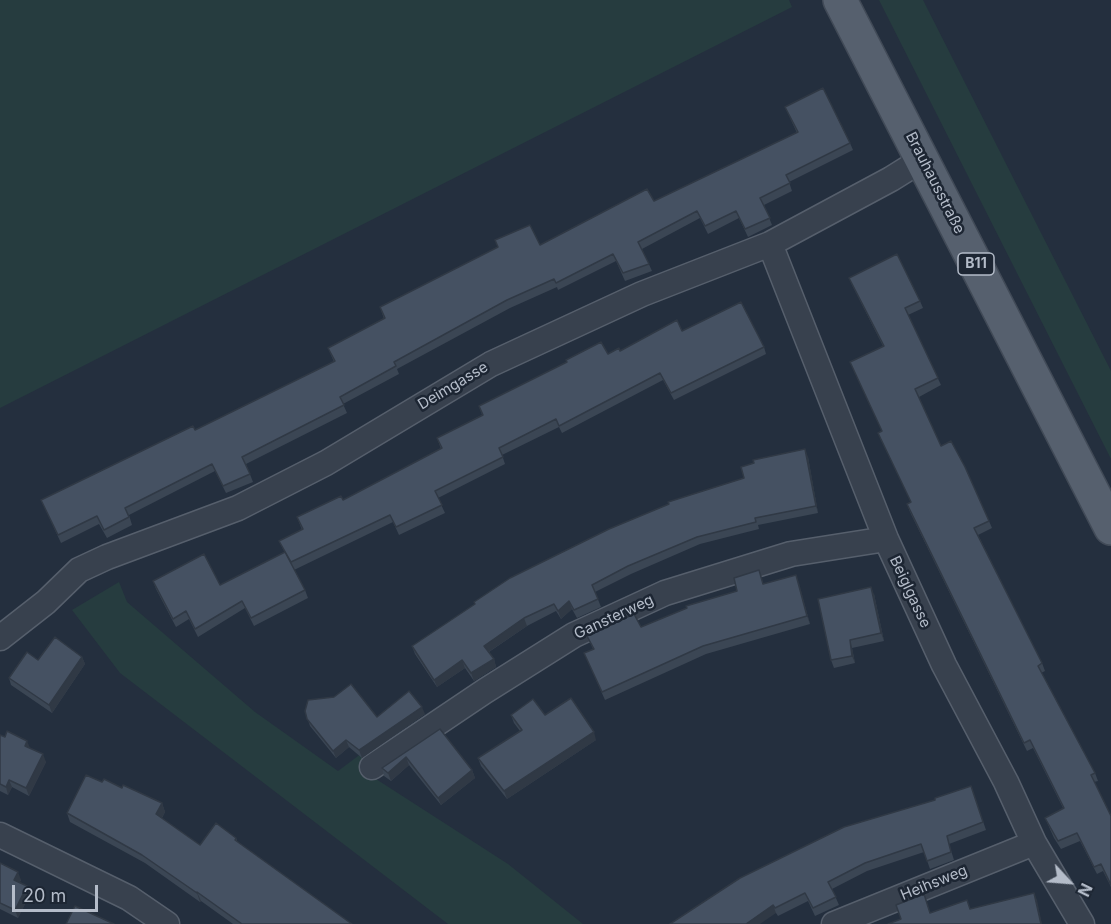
<!DOCTYPE html>
<meta charset="utf-8">
<style>
body{margin:0}
#map{position:relative;width:1111px;height:924px;overflow:hidden;background:#242f3e;font-family:Inter,sans-serif}
canvas{display:block}
.north{position:absolute;left:1039px;top:852px;width:60px;height:60px;-webkit-text-stroke:4px #1d2633;paint-order:stroke;rotate:116deg;font-size:16px;font-weight:700;line-height:24px;text-align:center;color:#b4bcc9}
.north::after{content:'';display:block;margin:auto;width:21px;height:27px;background:#b4bcc9;clip-path:polygon(50% 0,100% 100%,50% 72%,0 100%)}
.scale{position:absolute;left:12px;top:885px;width:86px;height:27px;box-sizing:border-box;border:3px solid #b4bcc9;border-top:0;padding-left:8px;font-size:18px;line-height:21px;white-space:nowrap;color:#b4bcc9;-webkit-text-stroke:4px #1d2633;paint-order:stroke}
</style>
<div id="map">
<canvas width="1111" height="924"></canvas>
<div class="north">N</div>
<div class="scale">20 m</div>
</div>
<script>
const ctx = document.querySelector('canvas').getContext('2d');
ctx.lineJoin = 'round';
function paint(path, color) {
  ctx.fillStyle = color;
  ctx.fill(path, 'evenodd');
}
function trace(path, color, width, dash) {
  ctx.strokeStyle = color;
  ctx.lineWidth = width;
  ctx.lineCap = dash ? 'butt' : 'round';
  ctx.setLineDash(dash || []);
  ctx.stroke(path);
}
function drawText(font, color, halo, rows, align = 'center') {
  ctx.font = font + ' Inter,sans-serif';
  ctx.lineWidth = 5;
  ctx.setLineDash([]);
  ctx.textBaseline = 'middle';
  ctx.strokeStyle = halo;
  ctx.fillStyle = color;
  for (const [text, x, y, turn = 0] of rows) {
    ctx.save();
    ctx.translate(x, y);
    ctx.rotate((+turn || 0) * Math.PI / 180);
    ctx.textAlign = isNaN(turn) ? turn : align;
    if (halo) ctx.strokeText(text, 0, 0);
    ctx.fillText(text, 0, 0);
    ctx.restore();
  }
}
const green = new Path2D(`
 M0,0H789L792,7L0,408Z
 M879,0H923L1111,371V459Z
 M119,582L127,602L255,712L338,771L362,753L376,779L508,864L583,924H448L120,673L72,610Z`);
const street = new Path2D(`
 M770,244L886,539L944,665L1006,782L1034,843L1082,924
 M0,638L46,602L79,570L107,557L238,508L326,463L491,364L642,294L770,244L891,179L923,159
 M372,767L485,691L574,635L665,593L791,554L886,539
 M0,835L129,898L167,924
 M834,924L1034,843`);
const primary = new Path2D(`
 M840,0L1111,528`);
const wall = new Path2D(`
 M785,107L850,143L853,150L789,182L792,191L764,205L772,225L748,237L739,218L708,234L700,218L642,249L652,271L625,281L616,261L558,290L557,287L510,308L397,369L399,374L343,404L347,413L246,464L253,482L226,493L215,471L129,515L132,525L107,538L99,524L61,543L41,500L195,430L334,362L328,348L384,319L380,307L498,247L495,240L540,245L654,201L797,133Z
 M849,278L920,301L923,308L908,315L941,385L919,397L941,446L989,521L992,528L978,535L1042,663L1045,671L1041,673L1095,773L1098,781L1094,782L1111,816V887L1103,871L1097,874L1080,841L1061,849L1054,838L1045,818L1063,808L1033,748L1027,751L910,512L907,504L911,502L881,440L878,433L882,431L850,362L883,346L852,285Z
 M682,331L764,347L766,354L674,400L663,380L562,433L559,427L502,455L505,464L438,498L445,513L399,535L393,522L294,570L305,590L308,598L254,626L245,608L198,637L189,619L176,627L156,589L153,581L220,585L285,553L279,541L302,530L297,517L343,500L441,449L437,438L482,415L479,406L608,354Z
 M808,457L818,513L758,525L759,529L700,544L631,574L595,592L601,607L577,618L572,609L561,619L556,611L527,626L489,652L494,659L496,667L474,681L465,668L437,687L415,654L412,646L744,478Z
 M796,575L810,624L706,654L605,700L584,653L593,649L587,636L641,627L763,584Z
 M874,594L884,641L852,648L855,663L834,668L831,660Z
 M82,657L85,664L52,713L11,685L9,678Z
 M305,711L377,717L425,714L362,758L349,747L336,758L310,726Z
 M511,715H545L596,740L507,799L481,766L478,758L520,731L514,723Z
 M440,729L472,770L475,778L441,805L409,765L391,781L384,776L382,768Z
 M0,735L30,748L46,762L29,796L12,787L8,795L0,791Z
 M971,786L986,830L949,844L954,860L930,869L924,852L867,871L832,889L839,905L815,916L808,901L778,916L776,913L670,924L935,800Z
 M122,788L162,803L165,812L162,818L200,845L236,838L238,843L352,924H233L201,901L200,902L145,863L70,822L67,813Z
 M0,863L21,880L19,883L30,894L18,918L0,909Z`);
const shadedWall = new Path2D(`
 M805,449L808,457L818,513L816,506Z
 M796,575L799,583L810,624L807,616Z
 M871,587L874,594L884,641L881,633Z
 M569,601L572,609L561,619L558,611Z
 M524,618L527,626L487,653L484,646Z
 M850,640L852,648L855,663L852,656Z
 M82,657L85,664L52,713L49,705Z
 M494,659L496,667L474,681L471,673Z
 M462,660L465,668L437,687L434,680Z
 M422,707L425,714L362,758L359,750Z
 M594,732L596,740L507,799L504,791Z
 M346,740L349,747L336,758L333,751Z
 M27,741L30,748L25,746Z
 M43,754L46,762L29,796L26,788Z
 M406,757L409,765L391,781L388,773Z
 M472,770L475,778L441,805L438,798Z
 M9,780L12,787L8,795L6,787Z
 M162,803L165,812L159,823L156,814Z
 M18,872L21,880L17,888L14,880Z
 M27,886L30,894L18,918L15,910Z
 M197,892L201,901L200,902L197,893Z
 M1034,893L1037,900L1042,924H1041Z
 M773,905L776,913L760,924H746Z`);
const building = new Path2D(`
 M823,88L850,143L786,175L790,183L760,198L770,218L745,229L736,211L705,226L697,211L638,242L649,264L623,273L613,254L556,283L554,279L507,300L394,362L396,366L340,397L344,405L242,457L250,474L223,486L212,464L125,508L129,517L104,530L97,516L58,535L41,500L193,426L195,430L335,361L328,348L385,318L380,307L498,247L495,240L530,225L540,245L647,189L654,201L798,132L785,107Z
 M897,254L920,301L905,308L938,378L915,389L941,446L951,441L965,467L989,521L974,528L1042,663L1038,666L1095,773L1091,775L1111,816V885L1101,864L1094,867L1077,833L1058,841L1045,818L1064,808L1030,740L1024,743L907,504L911,502L878,433L882,431L850,362L884,346L849,278Z
 M741,302L764,347L671,393L660,373L559,426L556,419L499,448L503,457L435,491L442,505L396,527L390,515L291,562L279,541L303,529L297,517L341,496L343,500L442,448L437,438L483,415L479,406L567,362L566,360L601,342L608,354L619,348L620,351L677,320L682,331Z
 M805,449L816,506L755,518L756,522L697,537L628,566L592,585L598,599L574,610L569,601L558,611L554,604L524,618L484,646L494,659L471,673L462,660L434,680L412,646L475,604L474,602L510,578L609,529L669,504L668,502L744,478L741,467L754,463L753,460Z
 M285,552L305,590L251,618L242,601L195,629L186,611L173,619L153,581L204,554L220,585Z
 M759,570L763,584L796,575L807,616L703,646L602,692L584,653L594,649L587,636L634,614L641,627L687,608L686,606L737,591L734,578Z
 M871,587L881,633L850,640L852,656L831,660L818,599Z
 M55,637L82,657L49,705L9,678L27,652L38,660Z
 M351,684L377,717L409,691L422,707L359,750L346,740L333,751L307,719L305,711L308,700L334,697Z
 M571,698L594,732L504,791L478,758L522,730L511,715L533,699L545,715Z
 M440,729L472,770L438,798L406,757L388,773L382,768Z
 M7,731L27,741L25,746L43,754L26,788L9,780L6,787L0,784V735L5,737Z
 M86,775L102,782L104,779L122,788L123,785L162,803L156,814L200,845L216,823L236,838L235,840L352,924H242L197,892V893L142,855L67,813Z
 M971,786L983,822L947,836L951,852L927,861L921,844L865,863L828,882L836,897L813,908L805,893L775,908L773,905L746,924H670L740,878L844,827L935,800V798Z
 M0,863L18,872L14,880L27,886L15,910L0,903Z
 M1034,893L1041,924H888L901,919L896,905L924,894L930,913L967,900L970,909Z
 M75,906L114,924H66Z`);
const shields = [
 [976,264,36]
];
const shieldNames = [
 ["B11",976,264]
];
const streetNames = [
 ["Brauhausstraße",935,183,63],
 ["Deimgasse",453,386,-31],
 ["Beiglgasse",910,592,65],
 ["Gansterweg",614,617,-25],
 ["Heihsweg",934,883,-22]
];
paint(green, '#263c3f');
trace(street, '#565f6c', 27);
trace(primary, '#414a57', 36);
trace(street, '#38414e', 24);
trace(primary, '#56606e', 33);
paint(wall, '#3b4654');
paint(shadedWall, '#303945');
paint(building, '#455162');
trace(building, '#303945', 1.5);
for (const [x, y, w] of shields) {
  const box = new Path2D();
  box.roundRect(x - w / 2, y - 11, w, 22, 4.5);
  ctx.fillStyle = '#1d2633';
  ctx.fill(box);
  trace(box, '#b4bcc9', 1.5);
}
drawText('bold 14px', '#b4bcc9', null, shieldNames);
drawText('15px', '#b4bcc9', '#1d2633', streetNames);
</script>
